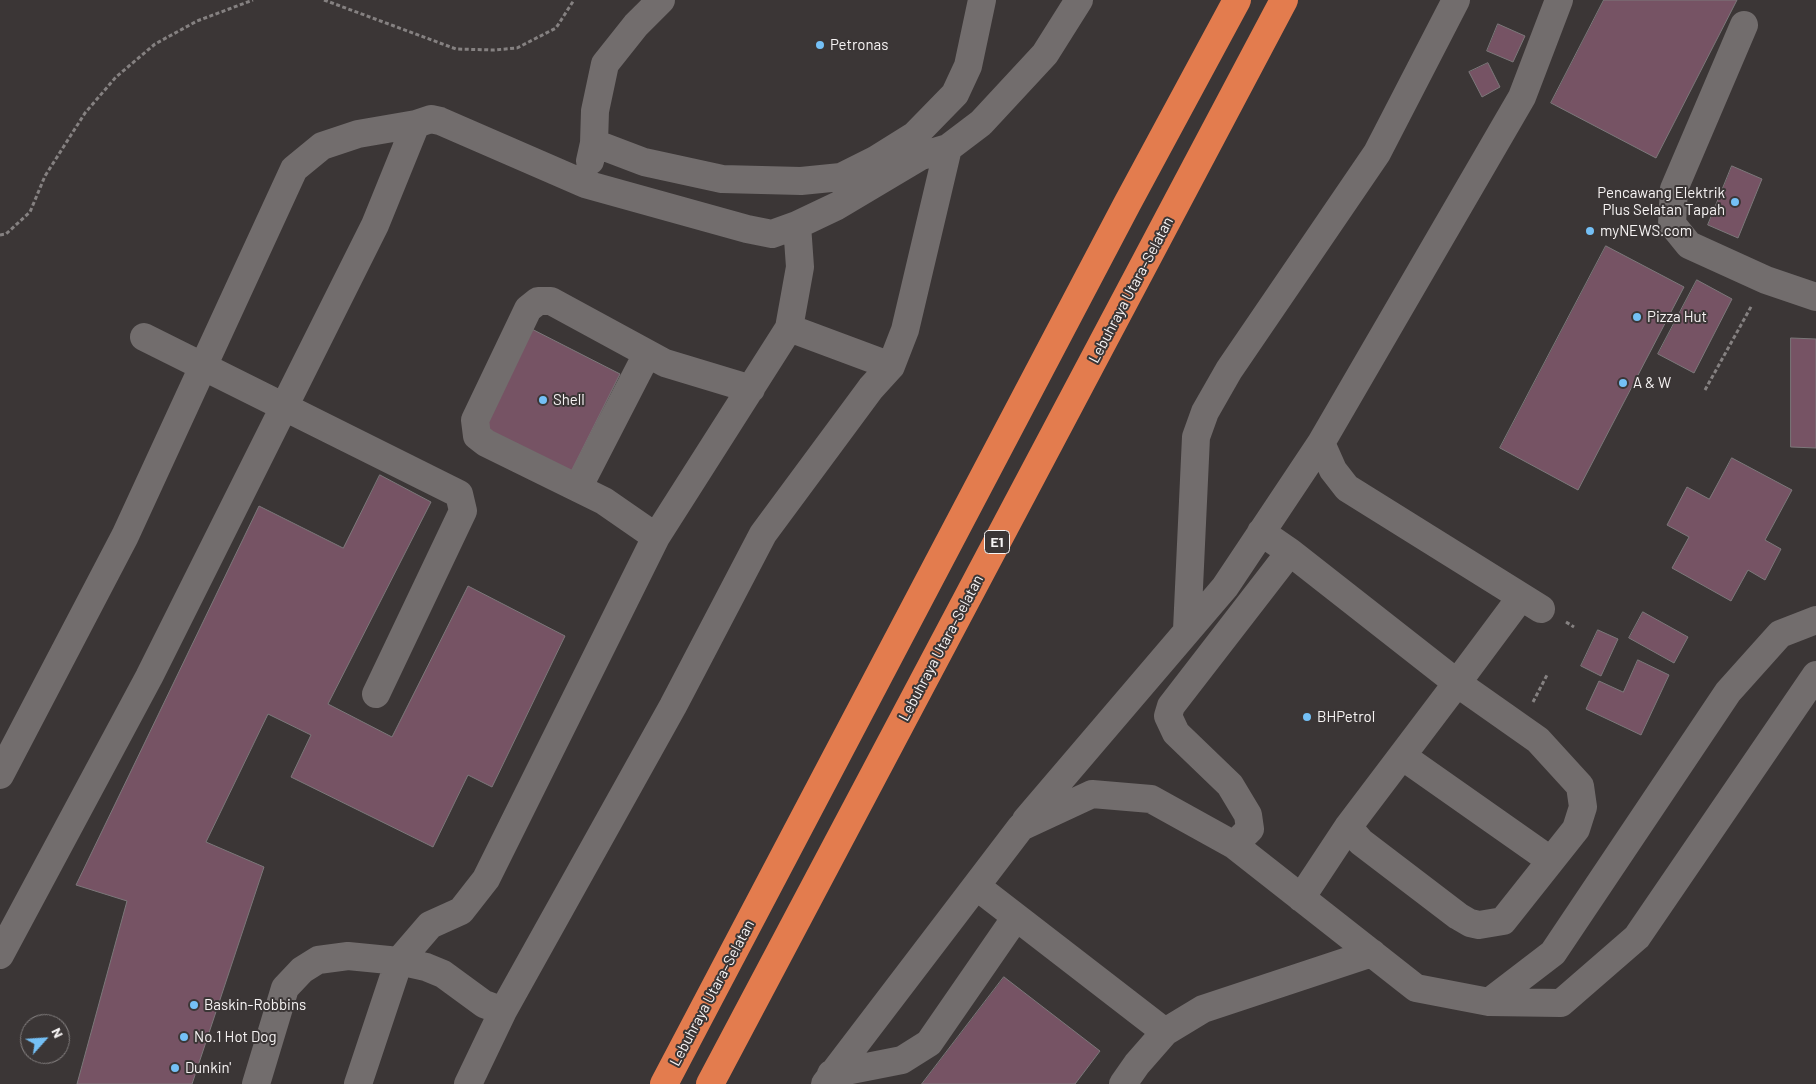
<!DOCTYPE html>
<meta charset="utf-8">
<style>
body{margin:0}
#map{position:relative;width:1816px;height:1084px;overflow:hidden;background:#3b3636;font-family:Barlow,sans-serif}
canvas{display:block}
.north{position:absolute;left:20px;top:1014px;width:50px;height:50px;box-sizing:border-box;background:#3b3636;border:1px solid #868282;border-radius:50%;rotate:64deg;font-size:14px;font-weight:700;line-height:20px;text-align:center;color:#f7f4f4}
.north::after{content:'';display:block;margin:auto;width:18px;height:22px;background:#74c0f6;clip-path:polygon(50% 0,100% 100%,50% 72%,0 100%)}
</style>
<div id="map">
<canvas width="1816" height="1084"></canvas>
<div class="north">N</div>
</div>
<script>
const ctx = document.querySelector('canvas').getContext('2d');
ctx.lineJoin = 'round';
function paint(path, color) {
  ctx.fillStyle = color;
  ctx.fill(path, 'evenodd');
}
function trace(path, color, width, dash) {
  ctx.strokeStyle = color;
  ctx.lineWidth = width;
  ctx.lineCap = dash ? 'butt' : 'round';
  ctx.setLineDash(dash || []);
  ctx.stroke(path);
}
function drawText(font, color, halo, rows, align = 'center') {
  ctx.font = font + ' Barlow,sans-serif';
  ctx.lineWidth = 4;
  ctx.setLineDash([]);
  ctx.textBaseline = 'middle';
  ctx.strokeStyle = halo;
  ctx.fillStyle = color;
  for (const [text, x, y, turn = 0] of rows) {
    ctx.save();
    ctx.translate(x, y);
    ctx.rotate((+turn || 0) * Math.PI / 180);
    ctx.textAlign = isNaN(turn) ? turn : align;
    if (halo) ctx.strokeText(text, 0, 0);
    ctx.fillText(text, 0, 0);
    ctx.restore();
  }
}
const building = new Path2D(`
 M1604,0H1737L1656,158L1551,103Z
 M1498,24L1525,36L1513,62L1487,51Z
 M1488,63L1500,87L1482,97L1469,72Z
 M1732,166L1762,179L1738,238L1708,225Z
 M1606,246L1684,287L1578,490L1500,448Z
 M1697,280L1732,299L1694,373L1658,354Z
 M518,322L620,374L568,478L466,426Z
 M1791,338L1816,339V448L1791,447Z
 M1732,458L1792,490L1765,540L1781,549L1765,580L1748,570L1731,601L1672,568L1689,537L1667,525L1687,487L1709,499Z
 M380,475L431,502L328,704L392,737L468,586L565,636L492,787L468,775L433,847L291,777L311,735L268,714L206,842L264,867L192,1084H77L127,901L76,885L259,506L343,548Z
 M1643,612L1688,637L1674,663L1629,638Z
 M1598,630L1618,639L1601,676L1581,666Z
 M1638,660L1669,675L1641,735L1586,709L1599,681L1623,692Z
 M1004,977L1100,1051L1075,1084H922Z`);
const path = new Path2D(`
 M324,0L456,49L494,50L517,48L556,28L574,0
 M0,235L6,234L30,212L45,176L85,113L116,77L155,44L197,21L253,0
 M1705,390L1752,305
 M1566,622L1574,627
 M1533,702L1547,675`);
const minor = new Path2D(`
 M1744,25L1674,189L1672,224L1689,245L1766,280L1816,297
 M594,143L644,162L722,179L801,181L841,177L875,160L915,135L955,94L968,66L982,0
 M590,161L594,143L595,111L605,64L636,25L661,0
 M789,328L891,366
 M144,337L459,494L463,511L376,694
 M1321,443L1333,470L1347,488L1541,609
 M578,488L647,354
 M1261,532L1290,552L1457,683L1538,740L1580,786L1583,807L1576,829L1503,921L1479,925L1470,923L1458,916L1361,842L1348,827
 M656,537L604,501L486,443L477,436L475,420L528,309L538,301H551L665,363L751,389
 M1187,630L1196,437L1205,412L1229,370L1377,153L1456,0
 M1402,756L1550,860
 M0,775L125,536L294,169L322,146L358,134L416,124
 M1026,820L1225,587L1321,443L1522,97L1559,0
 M1234,845L1250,829L1248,815L1230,785L1176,733L1168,716L1171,706L1290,552
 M976,886L1165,1032
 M1301,898L1348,827L1457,683L1521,597
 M0,955L149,677L375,225L416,124L431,119L440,121L585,184L747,229L772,234L797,225L837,206L921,156L948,148L981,123L1045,54L1079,0
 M1489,1002L1553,953L1728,692L1780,634L1816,620
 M831,1074L902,1060L929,1043L1016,917
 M256,1084L285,988L302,970L318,960L348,956L399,961L430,925L461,911L486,879L656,537L789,328L800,267L797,225
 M358,1084L399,961L426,967L443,974L484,1004L503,1011
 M468,1084L503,1011L673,706L763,534L871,388L891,366L905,330L948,148
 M825,1084L1021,827L1092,794L1151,799L1234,845L1416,988L1489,1002L1561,1003L1637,937L1816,675
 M1123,1084L1137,1064L1165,1032L1203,1009L1372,953`);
const highway = new Path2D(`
 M664,1084L1127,204L1237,0
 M710,1084L1284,0`);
const markers = [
 [820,45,5,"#74c0f6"],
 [1735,202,5,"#74c0f6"],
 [1590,231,5,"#74c0f6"],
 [1637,317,5,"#74c0f6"],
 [1623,383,5,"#74c0f6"],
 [543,400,5,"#74c0f6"],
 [1307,717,5,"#74c0f6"],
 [194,1005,5,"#74c0f6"],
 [184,1037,5,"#74c0f6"],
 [175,1068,5,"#74c0f6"]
];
const shields = [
 [997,542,25]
];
const shieldNames = [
 ["E1",997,542]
];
const poiNames = [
 ["Petronas",830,45],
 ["Pencawang Elektrik",1725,193,"right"],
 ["Plus Selatan Tapah",1725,210,"right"],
 ["myNEWS.com",1600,231],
 ["Pizza Hut",1647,317],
 ["A & W",1633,383],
 ["Shell",553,400],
 ["BHPetrol",1317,717],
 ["Baskin-Robbins",204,1005],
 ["No.1 Hot Dog",194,1037],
 ["Dunkin'",185,1068]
];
const streetNames = [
 ["Lebuhraya Utara–Selatan",1131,290,-62],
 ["Lebuhraya Utara–Selatan",941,648,-62],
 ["Lebuhraya Utara–Selatan",712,993,-62]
];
paint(building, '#765364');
trace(building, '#7c787a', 1);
trace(path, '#858181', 3, [4, 2.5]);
trace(minor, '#726d6d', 28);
trace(highway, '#e37c4e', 28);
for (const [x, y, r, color] of markers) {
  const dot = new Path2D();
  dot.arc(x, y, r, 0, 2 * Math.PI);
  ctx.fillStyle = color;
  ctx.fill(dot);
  trace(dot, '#3b3636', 2);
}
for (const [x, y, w] of shields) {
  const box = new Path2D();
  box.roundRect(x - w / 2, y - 11.5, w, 23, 4);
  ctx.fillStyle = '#3b3636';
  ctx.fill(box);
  trace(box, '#f7f4f4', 1);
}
drawText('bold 14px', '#f7f4f4', null, shieldNames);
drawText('15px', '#f7f4f4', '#3b3636', poiNames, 'left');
drawText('15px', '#f7f4f4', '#3b3636', streetNames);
</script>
